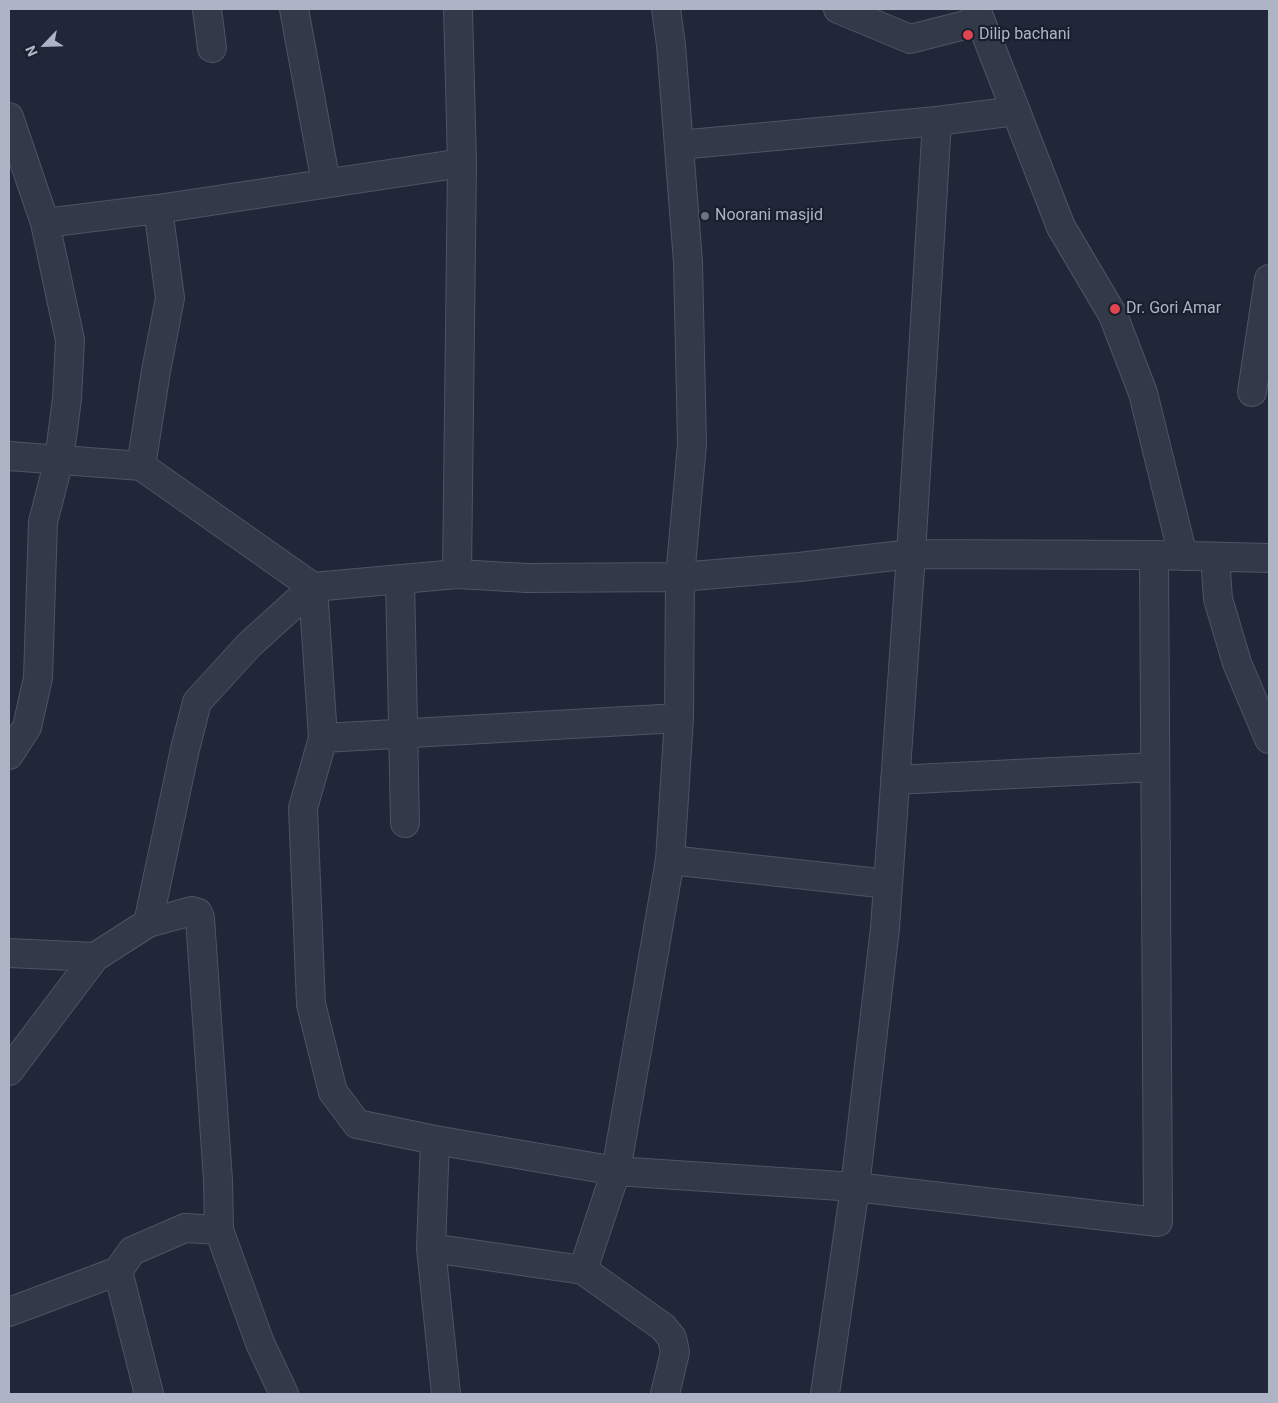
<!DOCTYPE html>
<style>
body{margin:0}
#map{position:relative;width:1278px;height:1403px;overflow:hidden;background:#1f2738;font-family:Roboto,sans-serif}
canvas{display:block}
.frame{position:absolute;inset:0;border:10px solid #acb4c6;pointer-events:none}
.north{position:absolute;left:20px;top:20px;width:50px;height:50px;-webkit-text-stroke:4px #181f2d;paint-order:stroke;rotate:246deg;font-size:14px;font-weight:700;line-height:20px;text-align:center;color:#acb4c6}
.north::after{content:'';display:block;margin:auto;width:18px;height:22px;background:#acb4c6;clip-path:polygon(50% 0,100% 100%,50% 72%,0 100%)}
</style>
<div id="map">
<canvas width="1278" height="1403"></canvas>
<div class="frame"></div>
<div class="north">N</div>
</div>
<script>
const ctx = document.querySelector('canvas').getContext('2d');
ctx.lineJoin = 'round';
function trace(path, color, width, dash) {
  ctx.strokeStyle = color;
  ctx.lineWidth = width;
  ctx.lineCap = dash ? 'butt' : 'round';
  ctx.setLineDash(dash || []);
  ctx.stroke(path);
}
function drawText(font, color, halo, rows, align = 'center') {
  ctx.font = font + ' Roboto,sans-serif';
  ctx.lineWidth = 4.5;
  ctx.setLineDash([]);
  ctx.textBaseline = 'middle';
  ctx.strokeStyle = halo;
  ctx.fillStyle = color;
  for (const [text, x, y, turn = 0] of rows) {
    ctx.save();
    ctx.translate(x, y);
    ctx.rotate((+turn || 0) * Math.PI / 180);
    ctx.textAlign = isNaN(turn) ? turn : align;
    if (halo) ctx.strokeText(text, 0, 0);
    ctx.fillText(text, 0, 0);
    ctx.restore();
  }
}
const minor = new Path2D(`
 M207,9L212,48
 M294,9L326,183
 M666,9L671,45L688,262L692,444L680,577L679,718L670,860L888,884
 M838,9L910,39L981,21
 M976,9L1061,227L1113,315L1143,393L1183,556
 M9,117L45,223
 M937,121L1016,111
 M679,145L937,121L911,554L885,928L855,1187L1158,1222L1154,555
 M462,163L158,209L170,298L156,371L141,466L313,587L323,738L303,808L311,1004L333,1092L357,1124L435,1140L616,1171L583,1270
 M1252,392L1269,279
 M9,456L141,466
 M1215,557L1218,599L1237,663L1269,739
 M457,574L462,163L458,9
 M400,579L405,823
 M323,738L679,718
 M9,755L27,727L38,678L43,522L59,460L67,399L70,340L45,223L158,209
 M895,780L1155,767
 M670,860L616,1171L855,1187L825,1394
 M148,923L192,911L198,913L200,918L218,1180L219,1230L260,1343L284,1394
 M9,953L95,957
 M9,1071L95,957L148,923L185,749L197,702L249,645L313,587L457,574L527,578L680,577L799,567L911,554L1154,555L1269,558
 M435,1140L431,1248L446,1394
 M431,1248L583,1270L663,1327L672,1338L675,1352L665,1394
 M118,1271L149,1394
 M9,1312L118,1271L132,1251L185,1228L219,1230`);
const markers = [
 [968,35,6,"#e0444e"],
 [705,216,5,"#6b7280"],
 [1115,309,6,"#e0444e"]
];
const poiNames = [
 ["Dilip bachani",979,35],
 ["Noorani masjid",715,216],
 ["Dr. Gori Amar",1126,309]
];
trace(minor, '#4d5464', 30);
trace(minor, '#323a49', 28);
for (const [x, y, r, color] of markers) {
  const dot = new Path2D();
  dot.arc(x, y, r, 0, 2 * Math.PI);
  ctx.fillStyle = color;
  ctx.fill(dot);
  trace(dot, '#181f2d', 2);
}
drawText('16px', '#acb4c6', '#181f2d', poiNames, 'left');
</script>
